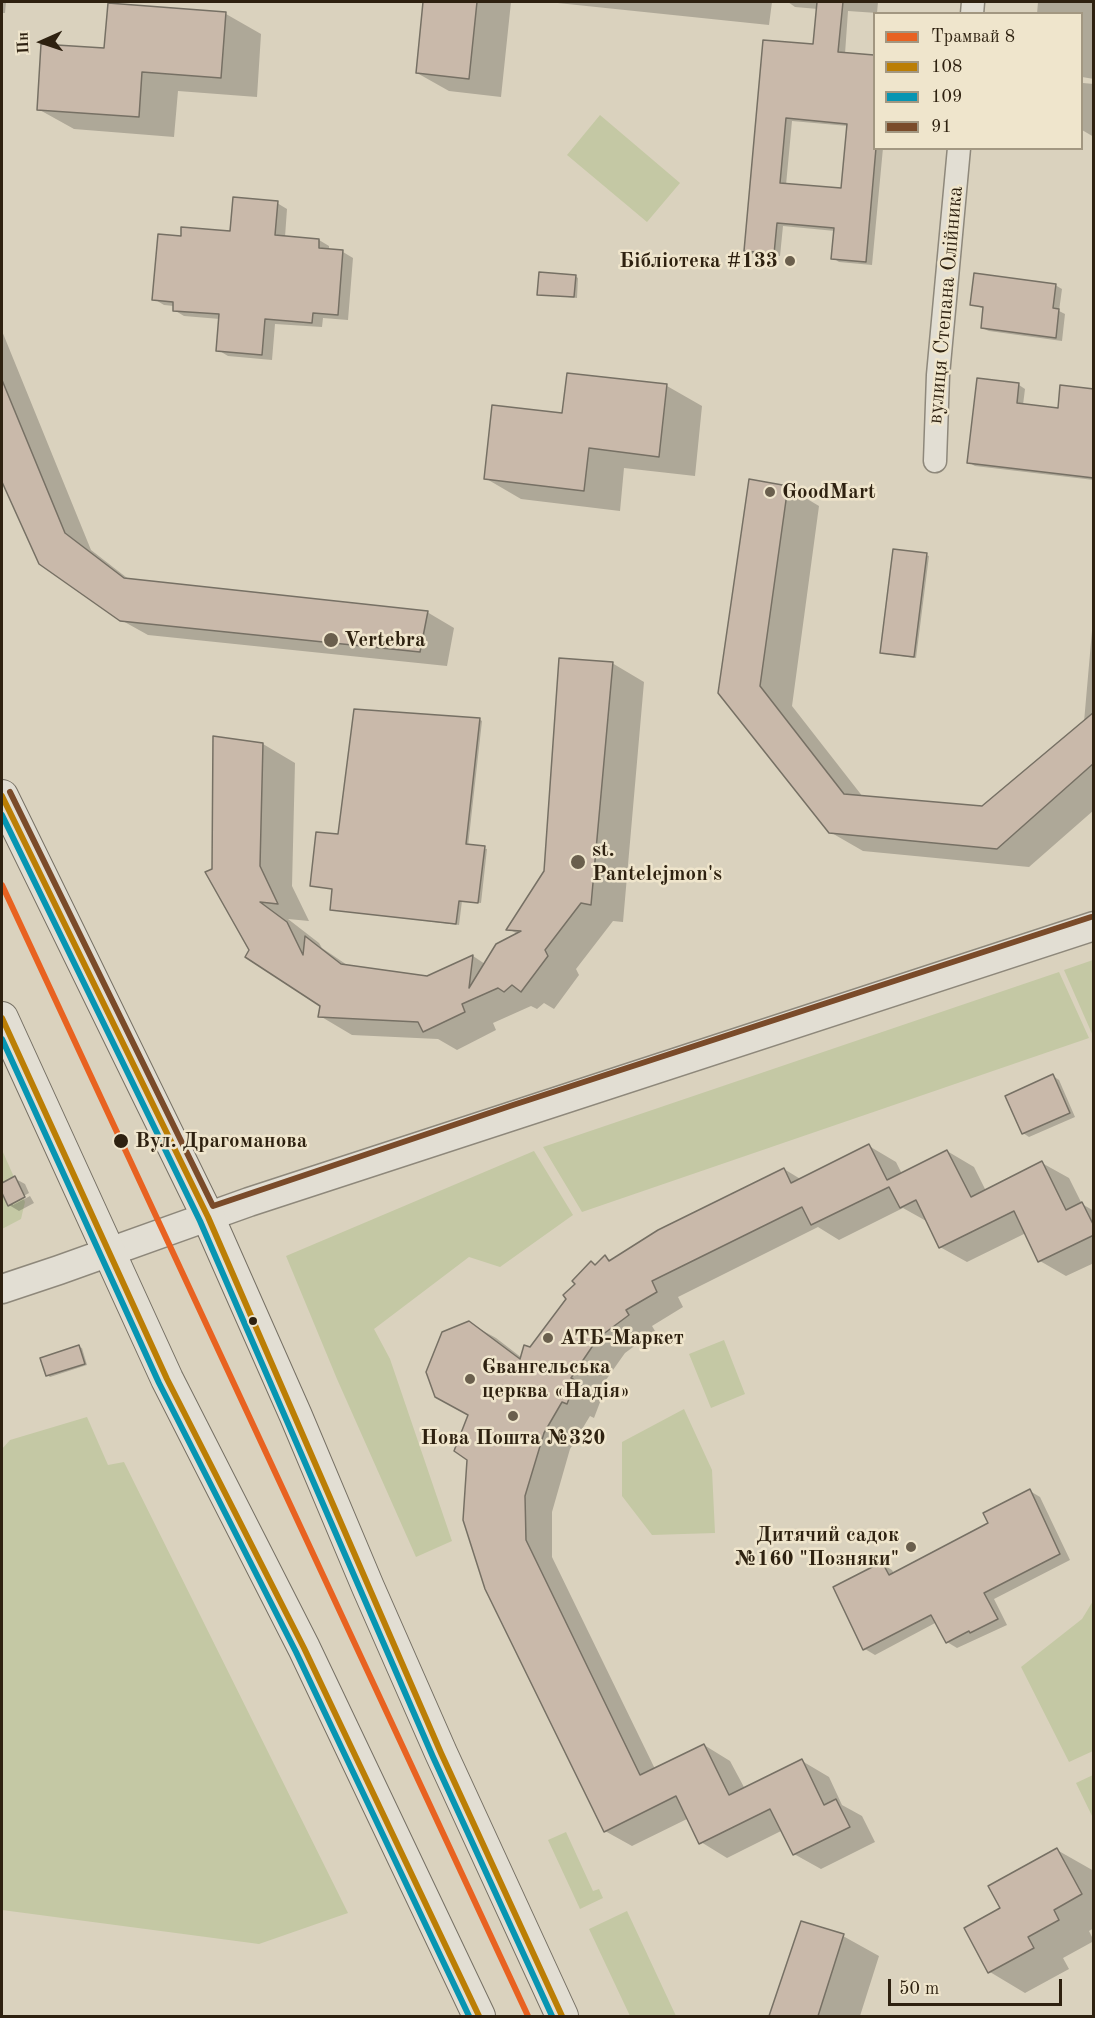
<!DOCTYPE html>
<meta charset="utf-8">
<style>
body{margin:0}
#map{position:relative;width:1095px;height:2018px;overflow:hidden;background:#dad2be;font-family:"Old Standard TT",serif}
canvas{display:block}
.frame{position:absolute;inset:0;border:3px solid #2e2110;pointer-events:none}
.legend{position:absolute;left:873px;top:12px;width:210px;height:138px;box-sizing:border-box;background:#efe5cc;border:2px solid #a29781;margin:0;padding:8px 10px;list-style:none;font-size:18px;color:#2e2110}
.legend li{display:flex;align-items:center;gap:12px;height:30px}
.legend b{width:30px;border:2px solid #a29781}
.north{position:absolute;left:12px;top:12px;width:60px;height:60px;-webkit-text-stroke:4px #efe5cc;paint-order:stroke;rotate:267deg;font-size:16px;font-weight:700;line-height:24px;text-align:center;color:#2e2110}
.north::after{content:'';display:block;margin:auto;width:21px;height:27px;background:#2e2110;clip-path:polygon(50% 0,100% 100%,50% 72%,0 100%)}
.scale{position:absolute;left:888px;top:1979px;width:174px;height:27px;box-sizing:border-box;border:3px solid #2e2110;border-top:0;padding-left:8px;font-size:18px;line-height:21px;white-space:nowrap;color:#2e2110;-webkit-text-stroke:4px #efe5cc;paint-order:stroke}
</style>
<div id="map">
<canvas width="1095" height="2018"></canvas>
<div class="frame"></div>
<ul class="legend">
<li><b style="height:8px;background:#e86221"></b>Трамвай 8</li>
<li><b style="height:8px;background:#bb7e05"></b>108</li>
<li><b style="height:8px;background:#0795b2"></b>109</li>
<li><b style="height:8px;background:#7a4b2a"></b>91</li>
</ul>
<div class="north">Пн</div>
<div class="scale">50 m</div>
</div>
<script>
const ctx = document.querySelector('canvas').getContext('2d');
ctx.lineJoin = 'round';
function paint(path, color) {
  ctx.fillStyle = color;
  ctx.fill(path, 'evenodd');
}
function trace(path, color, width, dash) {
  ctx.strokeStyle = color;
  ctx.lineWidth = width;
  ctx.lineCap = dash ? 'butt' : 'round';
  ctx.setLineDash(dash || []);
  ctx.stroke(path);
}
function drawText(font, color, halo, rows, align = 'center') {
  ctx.font = font + ' "Old Standard TT",serif';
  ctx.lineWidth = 5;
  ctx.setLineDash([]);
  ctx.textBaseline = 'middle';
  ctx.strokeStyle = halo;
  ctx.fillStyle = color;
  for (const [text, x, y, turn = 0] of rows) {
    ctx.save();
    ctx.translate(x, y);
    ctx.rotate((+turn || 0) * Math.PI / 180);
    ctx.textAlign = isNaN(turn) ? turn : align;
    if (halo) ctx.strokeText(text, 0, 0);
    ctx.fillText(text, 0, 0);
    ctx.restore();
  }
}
const green = new Path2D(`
 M600,115L680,183L647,222L567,155Z
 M1093,960H1094L1093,1036L1064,970Z
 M1059,972L1089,1038L582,1212L543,1147Z
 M2,1150L25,1202L21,1219L2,1229Z
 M534,1151L573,1215L500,1267L469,1257L374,1329L390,1359L452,1541L416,1557L337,1379L286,1256Z
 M724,1340L745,1394L711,1408L689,1354Z
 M684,1409L712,1470L715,1533L652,1535L622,1496V1442Z
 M87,1417L108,1465L124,1462L348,1913L259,1944L2,1910V1449L10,1440Z
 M1093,1601V1751L1069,1762L1021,1667L1082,1619Z
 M1093,1775V1818L1076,1783Z
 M566,1832L593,1891L599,1889L603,1898L580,1909L548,1840Z
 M627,1911L676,2016H630L589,1929Z`);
const shadow = new Path2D(`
 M2,2H6L5,13H2Z
 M425,2H511L501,97L449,91L417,73Z
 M548,2H772L769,25Z
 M788,2H878L877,13L848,11L845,54L874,57V148H883L872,265L839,262L833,258L835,231L783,226L780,256L752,254L746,250L764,41L815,46L818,9L795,7ZM792,121L848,126L843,190L786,185Z
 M1038,2H1094V79L1082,77V14H1037Z
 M226,14L261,34L257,97L178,91L174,137L74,129L38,109L106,50Z
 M1083,83L1094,84V137L1082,130Z
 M277,203L287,209L285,237L319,240L329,246V251L343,252L353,258L348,320L323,318L322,327L275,324L272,360L228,356L218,350L220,319L184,316L174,310V306L164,305L154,299L182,237L231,233Z
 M575,276L578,278L577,298L538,294Z
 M1055,285L1062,289L1059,311L1065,314L1062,341L989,331L982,328L985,309L971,304Z
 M2,331L91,550L131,581L427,612L454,628L447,666L148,635L121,620L40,563L2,478Z
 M978,380L1019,385L1025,389L1023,405L1059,409L1094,391V480L975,466L968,462Z
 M667,386L702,406L695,476L624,468L620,511L521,499L485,478L563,415Z
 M787,487L819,506L792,706L863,797L982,807L1084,722L1094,608V810L1029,867L863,851L830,832L720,692Z
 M926,555L929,556L916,658L884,654L881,652Z
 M612,663L644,682L623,922L613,921L576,969L579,975L554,1009L544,1003L537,1009L531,1006L493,1023L496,1030L457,1050L438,1039L352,1035L320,1016L321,1005L250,950L213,870L263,744L295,763L292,886L309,921L288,919L319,943L322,948L350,967L428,978L473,956L485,964L518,934L508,929L546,871Z
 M479,719L482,721L468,846L487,849L481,903L462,901L459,925L335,910L334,889L312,885L339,836Z
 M1053,1076L1059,1080L1075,1117L1029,1137L1023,1133Z
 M869,1146L896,1162L902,1174L947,1151L974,1167L986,1191L1042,1163L1069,1178L1082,1204L1094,1211V1263L1066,1276L1040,1261L1026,1233L967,1262L940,1247L928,1222L903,1208L839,1240L818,1227L678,1297L683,1307L652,1326L655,1331L625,1353L596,1394L602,1397L594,1418L590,1416L570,1449L552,1512V1557L655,1769L704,1745L730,1761L745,1789L802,1761L829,1777L842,1805L862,1816L875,1842L821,1869L794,1854L783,1830L727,1858L701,1842L689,1818L632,1846L605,1831L469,1415V1323L496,1338L522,1358L530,1349L591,1263L597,1266L605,1257L612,1261L784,1169L802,1180Z
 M14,1178L25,1184L29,1193L13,1202V1205L30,1196L34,1203L19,1211L9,1205L2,1190V1184Z
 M79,1347L82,1348L87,1365L50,1377L47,1375Z
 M1030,1491L1040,1497L1070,1560L994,1599L1007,1625L957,1648L947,1642L937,1622L875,1655L865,1649L882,1564L892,1570L894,1574L990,1524Z
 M1057,1850L1094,1871V1928L1089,1931L1094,1941L1063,1958L1069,1969L1025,1993L990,1972L1002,1909Z
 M802,1922L843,1936L879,1956L860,2016H770Z`);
const building = new Path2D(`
 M423,2H477L469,79L416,73Z
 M817,2H843L838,52L874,55L876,148L866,262L831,259L834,228L777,223L774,254L744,251L763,40L813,44ZM786,118L847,124L841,188L780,183Z
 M108,3L226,12L221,78L142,72L139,117L37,110L41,44L104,48Z
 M233,197L278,201L275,235L319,239V248L343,250L338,315L313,313L312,323L265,319L262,355L216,351L219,314L173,311V302L152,300L158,234L181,236V227L230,231Z
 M539,272L576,275L574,297L537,295Z
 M974,273L1056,284L1053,308L1059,309L1056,338L981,328L983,307L970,305Z
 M567,373L667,384L659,457L589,448L584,491L484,479L492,405L562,413Z
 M977,378L1019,383L1017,403L1058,408L1060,385L1094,389V478L967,463Z
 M2,380L65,533L124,578L428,611L420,652L120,621L39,564L2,482Z
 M749,479L788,486L760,686L844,794L982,806L1094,712V763L997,849L829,833L718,693Z
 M893,549L927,553L914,657L880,653Z
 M559,658L613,662L591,905L581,903L545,950L548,956L521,992L512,985L504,992L498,988L462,1004L465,1012L423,1032L418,1022L318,1017L320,1006L245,957L249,950L205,872L212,869L213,736L263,743L260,866L278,904L260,902L287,922L303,955L305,936L341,964L427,976L473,955L469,988L496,944L521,931L506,930L544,871Z
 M354,709L480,718L466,844L485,846L478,903L459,901L456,924L330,910L332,889L310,886L316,832L338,834Z
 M1053,1074L1070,1113L1022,1134L1005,1096Z
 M869,1144L887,1180L947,1150L971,1197L1042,1161L1066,1210L1082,1202L1094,1226V1235L1038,1262L1014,1211L939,1248L916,1200L900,1208L889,1187L811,1225L802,1207L652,1281L657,1292L626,1310L629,1315L598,1338L571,1378L576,1381L567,1404L562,1402L544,1433L525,1496L526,1540L640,1775L704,1744L729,1795L802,1759L824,1805L836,1799L850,1827L793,1855L770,1809L699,1844L676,1796L604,1832L485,1589L463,1520L467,1460L454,1451L468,1415L435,1397L426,1372L442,1332L469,1321L520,1359L524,1345L530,1347L566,1299L563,1295L575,1284L572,1281L591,1261L595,1265L605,1255L609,1261L658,1230L784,1168L791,1183Z
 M15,1176L25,1197L8,1206L2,1193V1183Z
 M79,1345L85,1364L46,1376L40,1358Z
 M1030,1489L1060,1554L984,1593L998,1619L970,1633L969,1631L946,1643L931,1615L863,1650L833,1587L882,1562L889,1575L988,1523L983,1513Z
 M1057,1848L1082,1894L1054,1910L1059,1920L1028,1937L1034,1948L988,1973L964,1928L1000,1908L988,1886Z
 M801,1921L844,1934L818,2016H769Z`);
const minor = new Path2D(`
 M972,14L973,2
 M935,461L938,375L959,148`);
const tertiary = new Path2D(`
 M2,1289L59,1270L249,1202L1094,926`);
const secondary = new Path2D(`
 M2,796L208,1217L296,1416L368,1587L441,1753L562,2016
 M2,1018L167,1379L304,1648L479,2016`);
const bus1 = new Path2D(`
 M2,796L208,1217L441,1753L562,2016
 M2,1018L167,1379L304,1648L479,2016`);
const bus2 = new Path2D(`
 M2,815L200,1221L433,1757L552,2016
 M2,1039L159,1383L296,1652L469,2016`);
const bus3 = new Path2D(`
 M10,792L213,1206L513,1105L1091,917`);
const tram1 = new Path2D(`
 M2,885L528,2016`);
const markers = [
 [790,261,6,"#6a5f4d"],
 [770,492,6,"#6a5f4d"],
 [331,640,8,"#6a5f4d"],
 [578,862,8,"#6a5f4d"],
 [121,1141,8,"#2e2110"],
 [253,1321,5,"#2e2110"],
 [548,1338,6,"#6a5f4d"],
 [470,1379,6,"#6a5f4d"],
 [513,1416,6,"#6a5f4d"],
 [911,1547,6,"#6a5f4d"]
];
const poiNames = [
 ["Бібліотека #133",778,261,"right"],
 ["GoodMart",782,492],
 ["Vertebra",344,640],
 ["st.",592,850],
 ["Pantelejmon's",592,874],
 ["АТБ-Маркет",560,1338],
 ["Євангельська",482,1367],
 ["церква «Надія»",482,1391],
 ["Нова Пошта №320",513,1438,"center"],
 ["Дитячий садок",899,1535,"right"],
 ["№160 \"Позняки\"",899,1559,"right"]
];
const streetNames = [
 ["вулиця Степана Олійника",946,305,-85]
];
const stopNames = [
 ["Вул. Драгоманова",135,1141]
];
paint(green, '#c4c8a4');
paint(shadow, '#0003');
paint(building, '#c9b9aa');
trace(building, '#767064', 1.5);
trace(minor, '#8e887b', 25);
trace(tertiary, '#8e887b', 31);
trace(secondary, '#767064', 34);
trace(minor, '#e2ded3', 22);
trace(tertiary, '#e2ded3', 28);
trace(secondary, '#e2ded3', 32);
trace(bus1, '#bb7e05', 6);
trace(bus2, '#0795b2', 6);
trace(bus3, '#7a4b2a', 6);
trace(tram1, '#e86221', 6);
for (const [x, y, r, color] of markers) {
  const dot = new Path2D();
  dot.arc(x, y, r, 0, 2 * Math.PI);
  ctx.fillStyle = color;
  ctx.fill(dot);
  trace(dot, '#efe5cc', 2);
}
drawText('bold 21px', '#2e2110', '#efe5cc', poiNames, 'left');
drawText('21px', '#2e2110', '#efe5cc', streetNames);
drawText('bold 21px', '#2e2110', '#efe5cc', stopNames, 'left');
</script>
